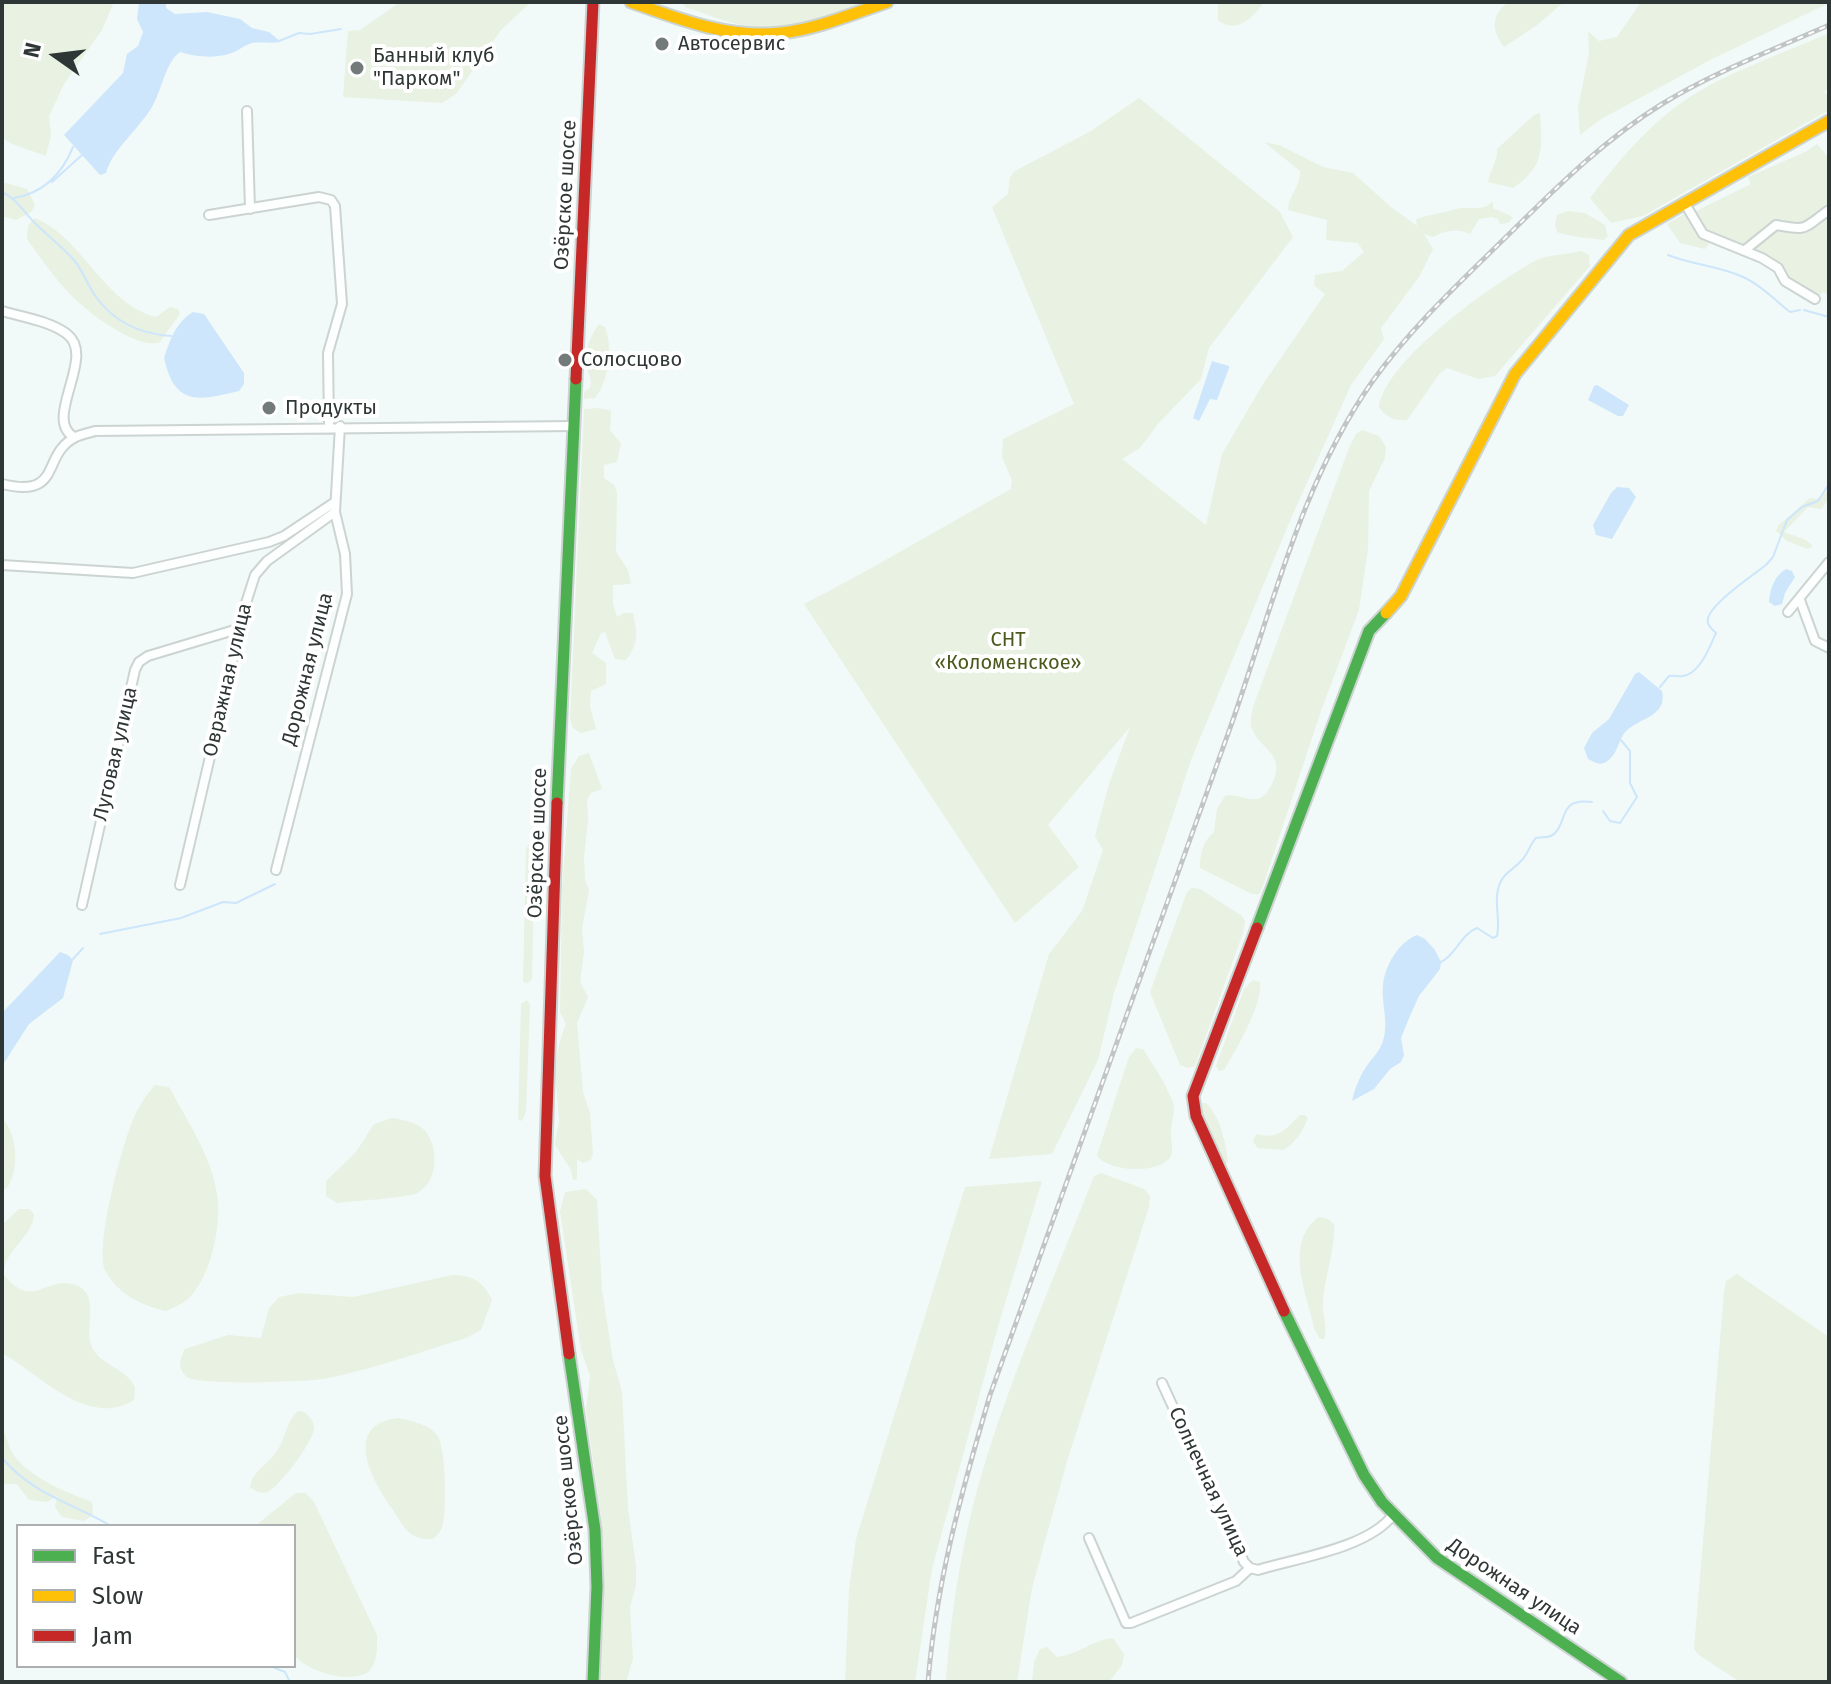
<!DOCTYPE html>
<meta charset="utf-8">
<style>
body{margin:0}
#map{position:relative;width:1831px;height:1684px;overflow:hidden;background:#f1faf8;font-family:"Fira Sans",sans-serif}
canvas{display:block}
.frame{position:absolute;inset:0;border:4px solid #2f3736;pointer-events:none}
.legend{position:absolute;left:16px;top:1524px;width:280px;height:144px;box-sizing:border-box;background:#fff;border:2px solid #acafaf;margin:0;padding:10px 14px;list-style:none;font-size:24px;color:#2f3736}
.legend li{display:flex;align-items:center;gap:16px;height:40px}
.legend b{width:40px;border:2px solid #acafaf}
.north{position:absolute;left:16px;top:16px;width:80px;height:80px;-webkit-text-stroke:6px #fff;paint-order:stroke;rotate:284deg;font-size:22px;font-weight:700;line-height:32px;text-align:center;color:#2f3736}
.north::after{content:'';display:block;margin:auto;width:28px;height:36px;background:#2f3736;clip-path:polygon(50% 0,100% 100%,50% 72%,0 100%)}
</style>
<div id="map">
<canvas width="1831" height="1684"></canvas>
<div class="frame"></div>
<ul class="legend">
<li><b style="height:10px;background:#4caf50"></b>Fast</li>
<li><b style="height:10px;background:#ffc107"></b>Slow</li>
<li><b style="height:10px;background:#c62828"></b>Jam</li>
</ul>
<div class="north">N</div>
</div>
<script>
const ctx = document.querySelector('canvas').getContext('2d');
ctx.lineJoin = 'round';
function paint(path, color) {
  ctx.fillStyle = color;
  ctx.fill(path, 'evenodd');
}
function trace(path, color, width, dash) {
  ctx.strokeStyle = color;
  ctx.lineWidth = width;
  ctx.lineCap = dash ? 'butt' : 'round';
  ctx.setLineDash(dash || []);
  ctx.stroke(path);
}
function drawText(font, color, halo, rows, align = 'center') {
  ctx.font = font + ' "Fira Sans",sans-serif';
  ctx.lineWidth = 8;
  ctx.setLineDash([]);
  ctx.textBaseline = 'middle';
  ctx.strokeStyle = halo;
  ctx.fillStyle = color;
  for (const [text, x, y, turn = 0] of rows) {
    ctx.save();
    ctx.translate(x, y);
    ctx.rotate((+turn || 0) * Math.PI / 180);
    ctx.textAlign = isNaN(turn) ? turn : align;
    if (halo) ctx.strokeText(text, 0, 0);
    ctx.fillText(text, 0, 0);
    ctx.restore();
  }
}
const green = new Path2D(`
 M2,2H114L102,30L64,84L49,116L51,135L46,156L12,144L2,138Z
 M400,2H531L501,30L456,94L442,103L343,97L348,31L360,30Z
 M682,2H872C841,12 804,30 770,29C740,28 712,16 685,7Z
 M1218,2H1264C1254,17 1236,35 1218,20Z
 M1509,2H1564L1537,25L1504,47C1492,32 1490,14 1509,2Z
 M1641,2H1829V3L1712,59L1601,119L1580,135L1578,108L1589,53L1588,31L1599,41L1617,37Z
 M1829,33V87L1824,92L1829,96V110L1643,216L1611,223L1590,198C1614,167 1638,137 1669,112C1715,75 1776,57 1829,33Z
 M1139,98L1280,212L1293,237L1209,348L1201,379L1158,424L1140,448L1122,459L1206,525L1222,454L1263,384L1325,294L1314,285L1315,275L1342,271L1364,252L1358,243L1326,240L1327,220L1288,210C1289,193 1300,189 1300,171L1264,142L1279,145L1323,167L1353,173L1391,207L1417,226L1416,219C1429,215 1443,213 1456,209C1469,205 1483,213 1493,201V208L1511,216L1512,219L1508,223L1500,224L1498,219L1492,217L1479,219L1470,234C1457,228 1446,230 1433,237L1424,234L1433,249L1419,277L1381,328L1384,339L1351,385L1289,523L1191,760L1114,993L1098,1060L1052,1154L989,1159L1049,954L1082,911L1103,850L1095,836L1109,784L1130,727L1048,825L1079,867L1015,923L804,604C875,568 942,527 1011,489L1012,480L1002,457L1003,439L1074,404L992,207L1008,194L1010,177L1015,171L1091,131Z
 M1540,113C1542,148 1545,167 1513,188L1488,182C1490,171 1498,160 1497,149L1534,115Z
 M1817,144L1829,158V208L1796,228L1783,219L1757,235L1743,248L1708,233L1696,211L1751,184L1748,177L1807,151Z
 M2,182L27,189L35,205L31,212L16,220L2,216Z
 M1568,211L1585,213L1605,225L1608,236L1604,240C1589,238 1572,237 1557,232L1555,224L1557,215Z
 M1686,213L1709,244L1705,249L1680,243L1667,224Z
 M1829,214L1828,295L1823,292L1817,297L1788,281L1790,278C1780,264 1766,259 1751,251L1777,228L1798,233Z
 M35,218C83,238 104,304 156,317L170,307L178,309L180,314L159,343C142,345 127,336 113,328C71,302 55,278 27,239L28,226Z
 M1581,251L1589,255L1590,266L1495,376L1478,379L1447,368L1440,373L1407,420C1394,421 1387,418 1379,407C1385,360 1492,285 1533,262C1547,254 1566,255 1581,251Z
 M599,324L605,327C613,347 609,381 595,398L584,399V392L590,388C592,379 590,377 587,369C583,354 590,336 599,324Z
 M599,408L611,411L610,430L621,443L617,462L604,465V478L614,485L617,492L616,552L628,570L631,584L613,585V604L617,617L624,613H633C637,633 639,643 626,660L615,659L605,632L601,633L592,653L606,663V684L591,691L590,706L596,729L581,733L573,728L570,719L584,409Z
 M1362,430L1379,436L1386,447L1385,458L1369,491L1368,549L1359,610L1321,711L1263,886L1259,894H1252L1200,868C1200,853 1203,841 1214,832L1217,809L1225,796C1237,792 1252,804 1262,797C1267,794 1271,786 1273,782C1286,752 1258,749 1251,726C1250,720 1252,713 1253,707L1349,448L1356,434Z
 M1829,490V499L1821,509L1808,507L1784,532L1806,540L1813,546L1808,549L1787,541L1776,531L1779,525L1810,498L1816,499Z
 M589,753L602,789L591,793L587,800L588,820L584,857L585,880L589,890L582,929L584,952L580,982L588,997L577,1023L583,1092L590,1113L593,1153L591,1160L583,1163L577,1159V1179L573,1180L571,1170L555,1145C555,1136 559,1128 559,1119C557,1083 551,1060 566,1024L560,1012L562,889L571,769L579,756Z
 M529,844L535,845L532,979L528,983L523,982L526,849Z
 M1192,888L1200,889L1242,916L1245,921L1243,933L1195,1066L1188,1068L1180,1065L1150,992L1187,892Z
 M1253,980L1260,982C1263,1004 1236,1050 1224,1070L1219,1071L1216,1066L1244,989Z
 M527,1000L530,1005L526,1112L522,1121L518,1119L521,1004Z
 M1136,1048L1143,1049C1153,1065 1167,1085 1173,1103C1176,1113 1170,1124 1171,1134C1171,1141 1174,1151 1170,1158C1158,1174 1107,1172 1097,1155L1129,1057Z
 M155,1085L169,1087C186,1119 212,1157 217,1194C222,1225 211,1277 188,1299C182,1304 173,1308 166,1311C143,1306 119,1295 106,1272C93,1249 123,1141 135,1115C140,1104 147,1094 155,1085Z
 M1201,1103H1206C1220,1116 1226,1143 1228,1162L1226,1164H1222L1201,1109Z
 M1300,1115H1305L1308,1118C1302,1132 1297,1141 1284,1150L1258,1148L1253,1142L1256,1134C1278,1140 1285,1130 1300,1115Z
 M2,1118C18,1135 20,1171 6,1189H2Z
 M392,1118C404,1120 418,1122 426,1132C439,1149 438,1182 417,1193C407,1198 352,1201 337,1203L326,1196V1181L356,1152L374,1124Z
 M1101,1173L1144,1189L1150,1196L1149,1207L1068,1458L1032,1588L1017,1682H946C951,1606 964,1529 987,1456C1016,1365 1054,1277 1089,1189L1094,1176Z
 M1042,1181L999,1323L932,1569L915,1682H845L849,1590L856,1539L965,1187Z
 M586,1189L597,1200L602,1290L613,1360L622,1392L628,1508L636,1566V1585L630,1607L633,1659L626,1682H599L603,1581L601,1517L586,1410L590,1376L581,1350L560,1211L565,1192Z
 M19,1209H29L34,1214C33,1238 3,1249 4,1275C34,1312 47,1273 78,1286C99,1295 85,1328 91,1345C99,1366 127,1367 135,1388L134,1400C87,1429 40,1374 2,1353V1225Z
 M1319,1217L1328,1219L1334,1224C1336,1248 1323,1280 1323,1307C1323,1318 1328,1328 1324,1339H1320L1315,1330C1307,1295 1283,1243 1319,1217Z
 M1737,1274L1829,1337V1682H1740L1699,1655L1694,1649L1724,1292L1726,1281Z
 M452,1275C472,1275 483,1281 492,1300L481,1330L466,1338C421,1352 375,1368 329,1378C309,1382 200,1386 187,1377C177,1369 180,1358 185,1349L228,1335L261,1338L269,1308L279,1297L300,1293L353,1297Z
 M298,1411L304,1412C309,1416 313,1420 314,1427C315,1440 279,1488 267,1492C260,1494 255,1491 250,1487C252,1471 269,1464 277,1451C286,1438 286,1422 298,1411Z
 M397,1418C412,1421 427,1423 437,1435C446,1447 447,1513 442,1527C441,1531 437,1534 435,1538C426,1540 420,1539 411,1534C404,1529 398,1518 393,1510C373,1482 341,1426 397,1418Z
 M2,1428C7,1437 9,1449 15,1457C34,1480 66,1492 92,1502L93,1515L84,1521L62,1517L55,1507L57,1496L47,1502L29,1500L17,1484H3Z
 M296,1493H306L314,1502L377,1635C377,1647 378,1663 368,1672C350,1684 306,1672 294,1654V1526H255Z
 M1113,1638L1124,1654L1122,1665L1109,1682H1032L1034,1662L1040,1649L1047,1647L1057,1657C1077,1655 1093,1640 1113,1638Z`);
const water = new Path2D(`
 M139,2H166V8L175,14L207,12L240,19L252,28L269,32L281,42C270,44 256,41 249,44C243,46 238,51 232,53C214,59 197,57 180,52C165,63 162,90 152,107C139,129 112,150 106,173L100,175L64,135L123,73L127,54L138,46L143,32L137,19Z
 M193,312L204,314L244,373V384L239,391C200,400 175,408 164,358C170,340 176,322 193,312Z
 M1212,361L1229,366V368L1217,400L1210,399L1199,421L1193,418Z
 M1597,385L1629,405L1623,416H1618L1588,400L1594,386Z
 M1617,487L1629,488L1636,497L1612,539L1596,535L1593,525L1611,493Z
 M1786,569L1792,571L1795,577L1785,593L1782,604L1775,606L1769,602C1770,589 1774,576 1786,569Z
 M1639,672L1662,691C1668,719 1635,717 1623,735C1618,744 1616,756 1606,762C1600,766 1594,762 1588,759L1584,748L1592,733L1609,719L1635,674Z
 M1417,935L1425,939L1435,950L1441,962L1440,969L1419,996L1410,1016L1401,1038L1404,1055L1401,1062L1390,1069L1374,1089L1352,1101C1355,1088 1359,1078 1366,1067C1372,1058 1380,1051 1383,1041C1389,1022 1381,1004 1383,985C1385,965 1399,942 1417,935Z
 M60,952L68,955L73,960L63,998L29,1024L2,1066V1013Z`);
const stream = new Path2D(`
 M279,41L299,33L310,34L341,29
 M52,182L82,155
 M2,192C17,199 22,210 33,221C46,235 62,246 74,260C83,271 88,286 96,297C114,322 141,334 171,336
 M14,198C44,193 62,174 73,147
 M1668,255C1693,265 1719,266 1743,277C1760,284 1776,301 1790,312L1800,310
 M1804,310L1829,317
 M1660,687L1669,676C1674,675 1678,677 1683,676C1700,674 1710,646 1716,633C1713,630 1709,627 1708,623C1703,608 1755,574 1766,565L1773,557L1787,520L1802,507L1818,501L1829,484
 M1603,811L1610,821L1620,823L1637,797L1630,783V751L1621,740
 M100,934L181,918L223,902L236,903L275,884
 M73,959L83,948
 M1441,962C1457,954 1460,935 1477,928L1493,938L1497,936C1500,922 1496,910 1497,896C1499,874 1510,873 1522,860C1528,854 1530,844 1536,838C1543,836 1550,839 1555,833C1568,820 1558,798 1592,802
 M2,1458C34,1495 70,1502 111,1526
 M270,1666L285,1672L290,1682`);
const street = new Path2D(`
 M247,111L250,209
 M1684,202L1703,234L1762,258L1778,268L1785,281L1815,299
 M209,215L319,197L331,200L335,206L342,304L328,353L329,427
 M1745,250L1776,225C1809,231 1802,229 1829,210
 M2,311C22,317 50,321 67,334C97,357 42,419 74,437
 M2,484C64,499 40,454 76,437C82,434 89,433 95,431L574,426
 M2,565L133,573L269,542L284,536L335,502
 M1800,600L1815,641L1829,648
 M1788,612L1829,562
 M276,870L347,594L345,554L335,512L340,426
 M180,885L246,603L255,575L267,561L335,512
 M82,905L135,670L139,662L148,656L241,628
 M1162,1383L1244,1562L1250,1568L1258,1570C1297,1558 1368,1548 1393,1515
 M1089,1538L1126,1623H1131L1236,1581L1250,1568`);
const fast = new Path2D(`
 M557,803L576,379
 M1257,928L1369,631L1386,613
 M1284,1311L1364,1475L1382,1502L1437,1558L1621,1682
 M569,1354L595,1530L597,1587L593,1682`);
const slow = new Path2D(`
 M631,2C679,19 729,39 781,33C817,29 852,14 887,2
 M1386,613L1401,596L1515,374L1629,235L1829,121`);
const jam = new Path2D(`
 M576,379L593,2
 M557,803L545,1176L569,1354
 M1257,928L1193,1096L1196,1116L1284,1311`);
const rail = new Path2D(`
 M928,1682C936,1583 962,1490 990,1395C1070,1174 1149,952 1229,731C1271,614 1299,486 1372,382C1410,329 1457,285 1503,240C1553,191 1602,141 1662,104C1714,72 1773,50 1829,25`);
const markers = [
 [662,44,8,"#737b7a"],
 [357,68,8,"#737b7a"],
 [565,360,8,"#737b7a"],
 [269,408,8,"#737b7a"]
];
const poiNames = [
 ["Автосервис",678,44],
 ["Банный клуб",373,56],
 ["\"Парком\"",373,79],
 ["Солосцово",581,360],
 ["Продукты",285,408]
];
const streetNames = [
 ["Озёрское шоссе",566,195,-87],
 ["Дорожная улица",308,669,-76],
 ["Овражная улица",228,680,-77],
 ["Луговая улица",116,754,-77],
 ["Озёрское шоссе",538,843,-88],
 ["Солнечная улица",1208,1482,65],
 ["Озёрское шоссе",569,1490,-96],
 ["Дорожная улица",1514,1587,34]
];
const parkNames = [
 ["СНТ",1008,640],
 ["«Коломенское»",1008,663]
];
paint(green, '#e8f1e2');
paint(water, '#cde6fc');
trace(stream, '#cde6fc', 2);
trace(street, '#ccd4d2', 12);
trace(fast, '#ccd4d2', 15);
trace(slow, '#ccd4d2', 15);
trace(jam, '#ccd4d2', 15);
trace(street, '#fdfefe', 8);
trace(fast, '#4caf50', 11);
trace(slow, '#ffc107', 11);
trace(jam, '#c62828', 11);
trace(rail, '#c2c5c5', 5);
trace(rail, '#fff', 2, [6]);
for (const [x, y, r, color] of markers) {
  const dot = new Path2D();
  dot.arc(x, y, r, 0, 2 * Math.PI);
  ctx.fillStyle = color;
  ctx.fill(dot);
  trace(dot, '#fff', 3);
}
drawText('20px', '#2f3736', '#fff', poiNames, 'left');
drawText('20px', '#2f3736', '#fff', streetNames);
drawText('20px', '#4b591c', '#fff', parkNames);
</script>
